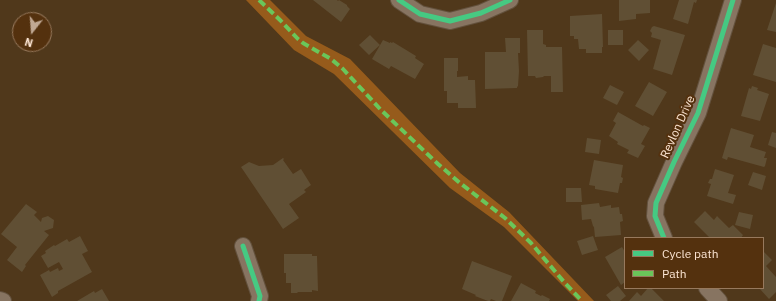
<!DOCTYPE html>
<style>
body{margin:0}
#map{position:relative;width:776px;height:301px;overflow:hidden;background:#50381b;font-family:"IBM Plex Sans",sans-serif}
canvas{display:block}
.legend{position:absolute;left:624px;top:237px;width:140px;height:52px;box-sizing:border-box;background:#54310e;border:1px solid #97795d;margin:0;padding:5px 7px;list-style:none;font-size:12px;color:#fce5d3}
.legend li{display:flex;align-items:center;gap:8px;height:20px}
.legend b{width:20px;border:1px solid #97795d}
.north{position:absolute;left:12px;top:12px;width:40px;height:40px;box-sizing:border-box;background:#54310e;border:1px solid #97795d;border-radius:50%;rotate:197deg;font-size:11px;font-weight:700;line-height:16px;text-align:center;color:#fce5d3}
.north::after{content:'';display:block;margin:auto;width:14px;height:18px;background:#c0a893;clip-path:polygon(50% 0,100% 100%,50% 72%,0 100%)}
</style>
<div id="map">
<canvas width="776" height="301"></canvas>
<ul class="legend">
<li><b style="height:5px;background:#46c982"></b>Cycle path</li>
<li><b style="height:5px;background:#6ac65a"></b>Path</li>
</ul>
<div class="north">N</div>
</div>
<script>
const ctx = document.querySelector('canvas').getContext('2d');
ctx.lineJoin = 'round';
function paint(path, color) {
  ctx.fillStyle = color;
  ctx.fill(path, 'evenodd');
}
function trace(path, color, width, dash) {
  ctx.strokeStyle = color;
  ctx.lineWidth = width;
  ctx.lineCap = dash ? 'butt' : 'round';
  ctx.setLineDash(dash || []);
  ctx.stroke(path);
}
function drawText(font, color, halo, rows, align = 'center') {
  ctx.font = font + ' "IBM Plex Sans",sans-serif';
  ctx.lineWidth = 4;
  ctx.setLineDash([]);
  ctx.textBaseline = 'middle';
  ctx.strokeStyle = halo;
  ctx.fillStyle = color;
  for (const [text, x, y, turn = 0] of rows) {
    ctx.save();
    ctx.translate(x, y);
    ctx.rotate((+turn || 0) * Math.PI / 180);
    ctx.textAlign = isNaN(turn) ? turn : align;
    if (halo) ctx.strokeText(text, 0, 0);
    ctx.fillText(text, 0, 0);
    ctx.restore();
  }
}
const green = new Path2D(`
 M246,0H270L306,36L350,59L460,173L509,212L594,301H578L504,227L450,188L334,74L294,50Z`);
const building = new Path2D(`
 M313,0H337L338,1L339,0L347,5V6L350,9L341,22Z
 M619,0H650V13L636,14V19L619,21Z
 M679,0H697L696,3L694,2L688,24L673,19Z
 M776,3V32L767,30Z
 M602,14L603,47H602V53H586V49H579L578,39H574V36H570V16Z
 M654,26L685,35L672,75L653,69L661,40L651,37L652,33L650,31L652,27Z
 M527,30H543V44L546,45V47H562L563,92H551V76H544L543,77L536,78L535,76H528Z
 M608,30H623V45H608Z
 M370,35L380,45L369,55L359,45Z
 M505,38H520V53H518L519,71L518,86L517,87V88L485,89V52H506Z
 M383,40L390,43V42L392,43L393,42L416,56L415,58L424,64L415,79L391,66L389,69L372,59Z
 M638,40L649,50L639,61L628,50Z
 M763,44L776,48V82L753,75Z
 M444,58H458V71H457V77L468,76V80H475L476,108H458V103H447V91H444Z
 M649,82L667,92L653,116L635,106Z
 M610,85L624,92L617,105L603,98Z
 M752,86L758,88L757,90L769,94L760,121L741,116L749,88L751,89Z
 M618,112L643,126L644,125L650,128L641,144L645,146L638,158L627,153L629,150L617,144L618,142L609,136L616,123L613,121Z
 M731,128L754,135L750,147L766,152L764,158H767L765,166L764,167L728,157L727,160L722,158Z
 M772,132L776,133V148L768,145Z
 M587,138L601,140L599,154L585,152Z
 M283,158L284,159L283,160L293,174L301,169L311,185L304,190L306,192L289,204L299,218L283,229L241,167L249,162L259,166L273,165Z
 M594,160L623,165L621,177L623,178L622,183H620L618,193L595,189V186L589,185Z
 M715,169L734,175L728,193L736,195L733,204L707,196L711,184L708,183L710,179H712Z
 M753,172L766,176L762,190L748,185Z
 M566,188H581L582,202H566Z
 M599,203L600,207L611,205V208L619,207L620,214H622L623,221L620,222L621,235L595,237L594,227L593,226L591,219L582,220L581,205Z
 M26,204L37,212L34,215L41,222L42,218L48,216L54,220L53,228L44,231L49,235L25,265L26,266L22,272L7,260L17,247L1,234Z
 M705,211L714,220L717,216L729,228L733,225L743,235L741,238H710L694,222Z
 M739,212L753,215L750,229L735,225Z
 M80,236L88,251L82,254L92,272L58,291V293L52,297L40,275L49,270L50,272L58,268L59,271L63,269L59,262L48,268L41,256L46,253L45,251L54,245L55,246L67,239L69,242Z
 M593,236L598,250L582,255L577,241Z
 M622,247L625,252V282L621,285L605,257Z
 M763,251L772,260L766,266L776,277V292L769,299L759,288H763Z
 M284,254H312V256H317L318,291L312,290V292H297L298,293H291V283H286V273H284Z
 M472,261L512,276L502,301H496L491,299L490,301H488L475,296L476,295L462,289Z
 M521,283L536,291L535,293L541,296L542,295L550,299L549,301H511Z
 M618,286L626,296L620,301H611L606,295Z
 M648,288H651L664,301H629L637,292L641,296Z
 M102,289L109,301H77L94,291L95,293Z`);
const minor = new Path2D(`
 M399,0L420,14L450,21L481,13L510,0
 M664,238L655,216L656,203L674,162L698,113L733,0
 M243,246L260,296L259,301
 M707,288L719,301
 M0,300L3,301`);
const quiet = new Path2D(`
 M259,0L281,21L298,39L303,43L331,59L343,69L381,110L438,164L460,183L505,218L531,243L564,282L582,301`);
const cycleway = new Path2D(`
 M399,0L420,14L450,21L481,13L510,0
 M664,238L655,216L656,203L674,162L698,113L733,0
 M243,246L260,296L259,301`);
const streetNames = [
 ["Revlon Drive",678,127,-66]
];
paint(green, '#965b1b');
paint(building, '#604f34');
trace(minor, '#63513d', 18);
trace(minor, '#877461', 16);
trace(quiet, '#6ac65a', 4, [8, 4]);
trace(cycleway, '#46c982', 5);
drawText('12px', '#fce5d3', '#54310e', streetNames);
</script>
